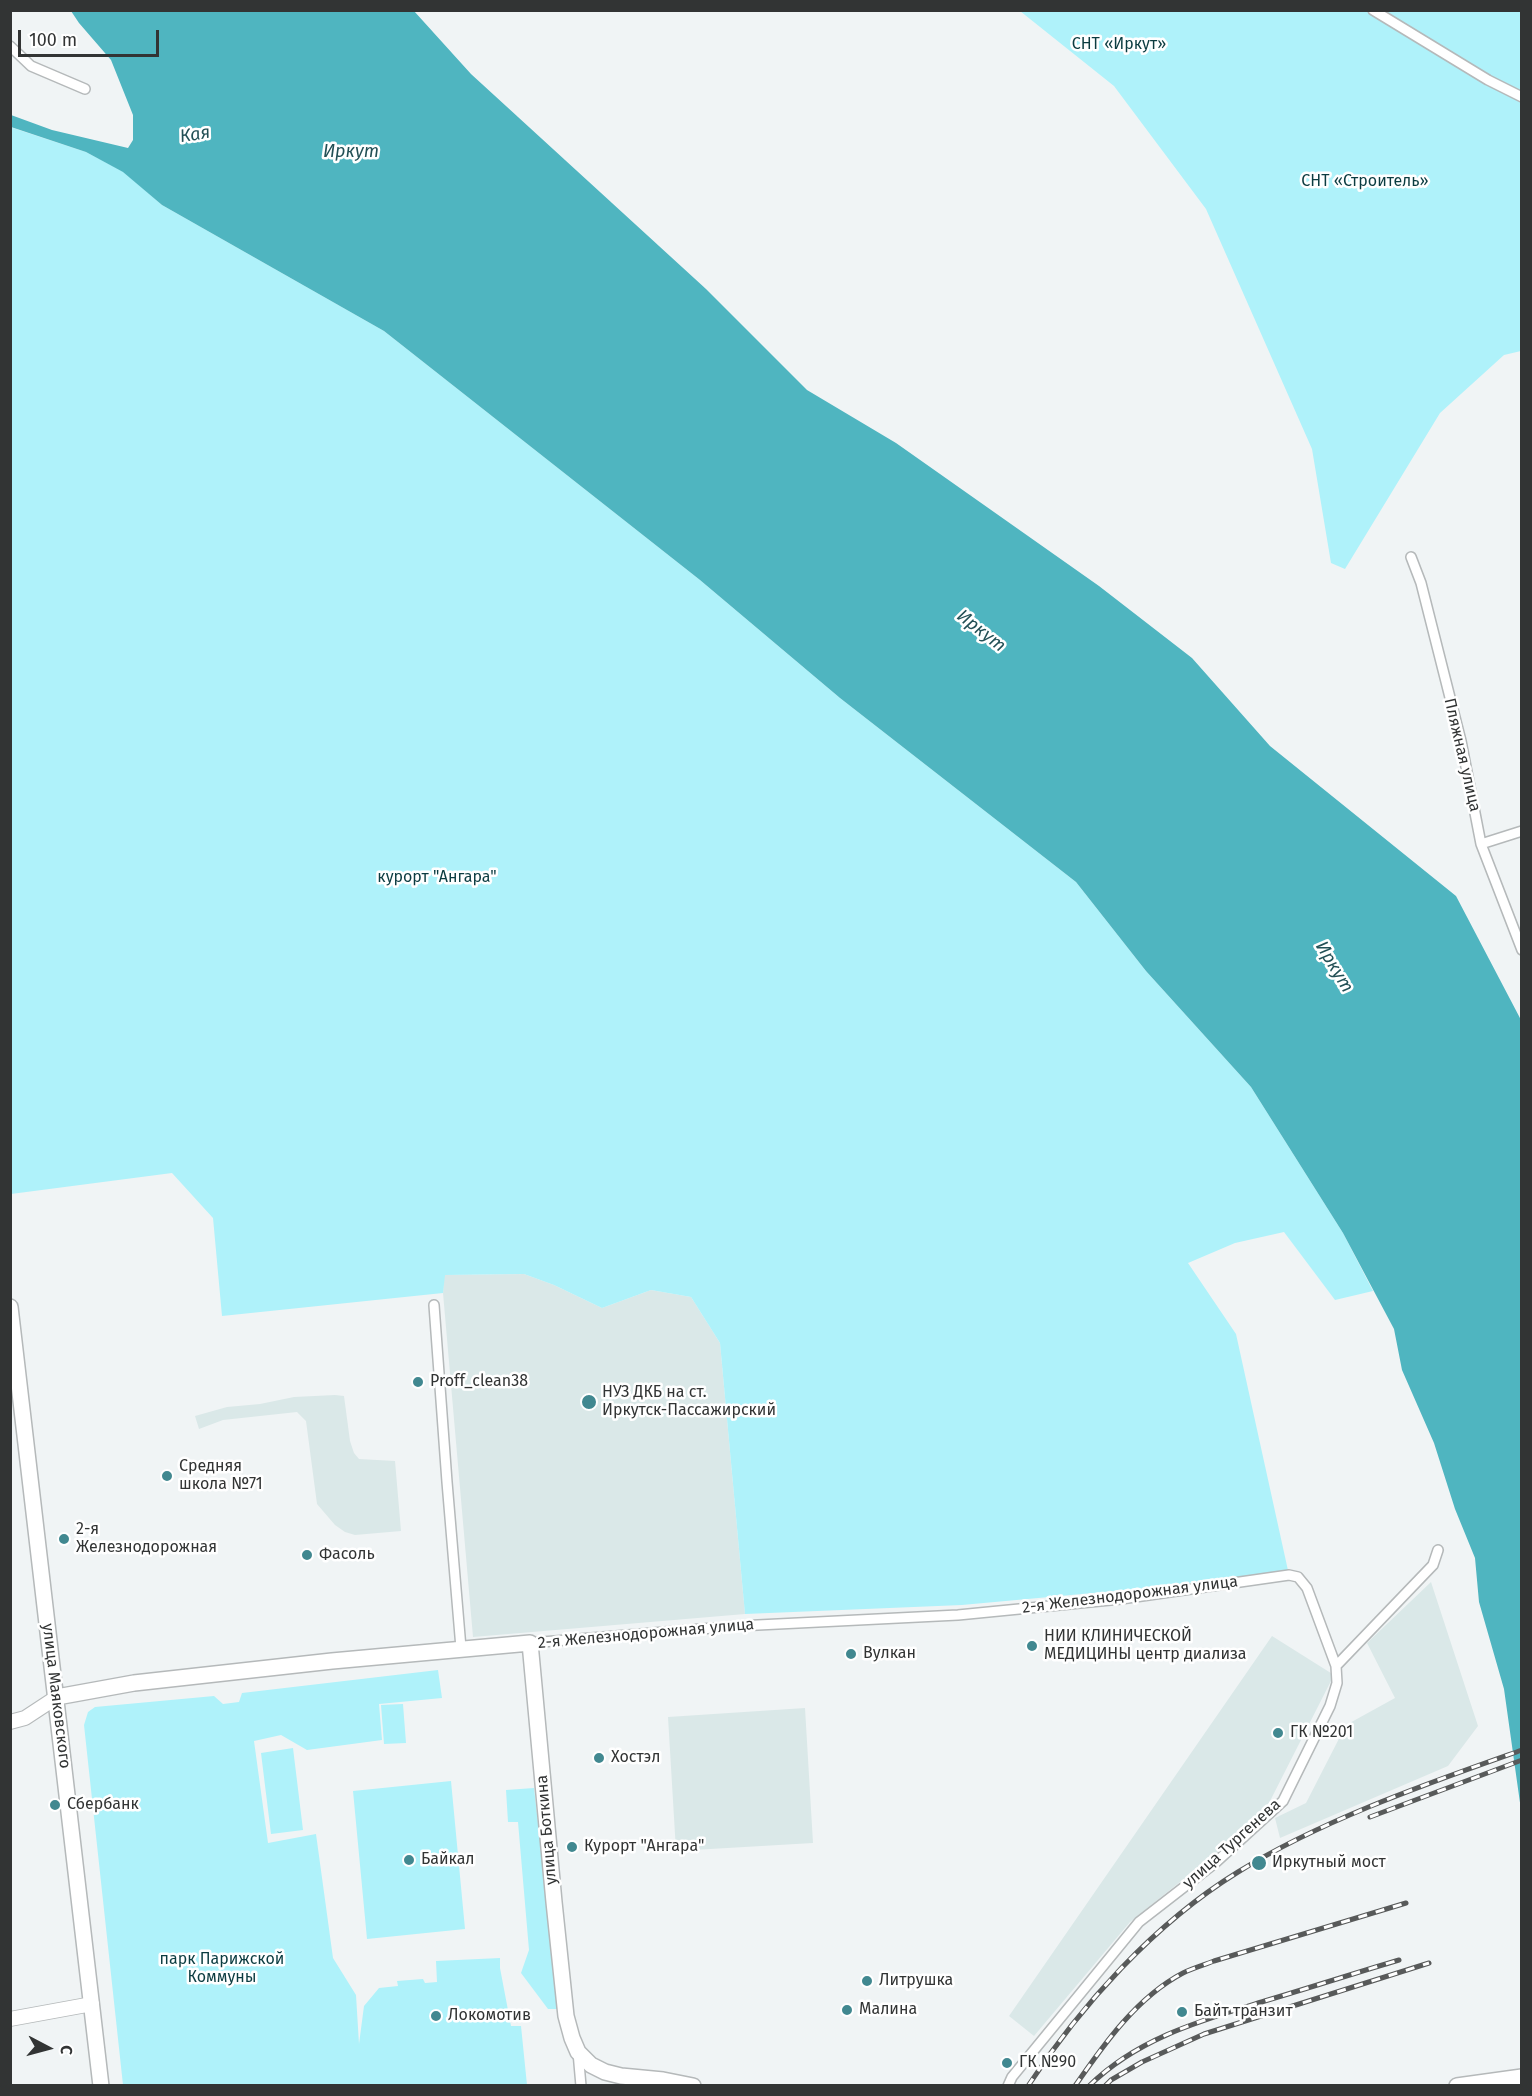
<!DOCTYPE html>
<meta charset="utf-8">
<style>
body{margin:0}
#map{position:relative;width:1532px;height:2096px;overflow:hidden;background:#f0f4f5;font-family:"Fira Sans",sans-serif}
canvas{display:block}
.frame{position:absolute;inset:0;border:12px solid #323434;pointer-events:none}
.north{position:absolute;left:18px;top:2018px;width:60px;height:60px;-webkit-text-stroke:4px #fff;paint-order:stroke;rotate:96deg;font-size:16px;font-weight:700;line-height:24px;text-align:center;color:#323434}
.north::after{content:'';display:block;margin:auto;width:21px;height:27px;background:#323434;clip-path:polygon(50% 0,100% 100%,50% 72%,0 100%)}
.scale{position:absolute;left:18px;top:30px;width:141px;height:27px;box-sizing:border-box;border:3px solid #323434;border-top:0;padding-left:8px;font-size:18px;line-height:21px;white-space:nowrap;color:#323434;-webkit-text-stroke:4px #fff;paint-order:stroke}
</style>
<div id="map">
<canvas width="1532" height="2096"></canvas>
<div class="frame"></div>
<div class="north">С</div>
<div class="scale">100 m</div>
</div>
<script>
const ctx = document.querySelector('canvas').getContext('2d');
ctx.lineJoin = 'round';
function paint(path, color) {
  ctx.fillStyle = color;
  ctx.fill(path, 'evenodd');
}
function trace(path, color, width, dash) {
  ctx.strokeStyle = color;
  ctx.lineWidth = width;
  ctx.lineCap = dash ? 'butt' : 'round';
  ctx.setLineDash(dash || []);
  ctx.stroke(path);
}
function drawText(font, color, halo, rows, align = 'center') {
  ctx.font = font + ' "Fira Sans",sans-serif';
  ctx.lineWidth = 5;
  ctx.setLineDash([]);
  ctx.textBaseline = 'middle';
  ctx.strokeStyle = halo;
  ctx.fillStyle = color;
  for (const [text, x, y, turn = 0] of rows) {
    ctx.save();
    ctx.translate(x, y);
    ctx.rotate((+turn || 0) * Math.PI / 180);
    ctx.textAlign = isNaN(turn) ? turn : align;
    if (halo) ctx.strokeText(text, 0, 0);
    ctx.fillText(text, 0, 0);
    ctx.restore();
  }
}
const built = new Path2D(`
 M524,1274L554,1285L602,1308L651,1290L691,1297L720,1343L745,1614L473,1637L443,1293L444,1275Z
 M335,1395L344,1396L350,1441L354,1453L359,1459L395,1461L401,1531L355,1535L345,1532L335,1525L317,1504L306,1421L297,1412L223,1420L199,1429L195,1416L227,1407L260,1404L294,1397Z
 M1431,1582L1478,1726L1448,1766L1280,1838L1275,1818L1306,1803L1346,1725L1395,1698L1367,1643Z
 M1272,1636L1334,1675L1268,1805L1231,1841L1130,1922L1034,2036L1009,2016Z
 M805,1708L813,1843L676,1851L668,1717Z`);
const green = new Path2D(`
 M1020,11H1521V351L1504,355L1440,413L1345,569L1331,563L1312,449L1206,209L1114,86Z
 M10,127L86,152L124,172L162,205L384,331L700,580L840,698L1076,882L1146,971L1251,1087L1343,1233L1373,1291L1335,1300L1284,1232L1235,1243L1188,1263L1236,1334L1289,1575L962,1605L745,1614L720,1343L691,1297L651,1290L602,1308L554,1285L524,1274L445,1275L443,1293L222,1316L213,1218L172,1173L11,1194Z
 M438,1670L442,1698L379,1704L382,1740L307,1750L281,1735L254,1741L268,1843L316,1834L333,1958L356,1995L359,2044L364,2006L379,1988L398,1986L397,1981L423,1979L425,1983L437,1982L436,1961L500,1958V1968L511,2026H521L527,2085H123L84,1725L88,1712L95,1707L214,1696L223,1704L239,1702L242,1693Z
 M403,1704L406,1743L384,1744L381,1705Z
 M293,1748L303,1830L271,1834L261,1753Z
 M451,1781L465,1929L367,1939L353,1791Z
 M534,1788L559,2009H548L521,1973L529,1950L518,1822H508L506,1790Z`);
const water = new Path2D(`
 M71,11H414L471,74L706,289L807,390L896,443L1099,586L1192,658L1270,746L1456,896L1521,1020V1810L1504,1689L1479,1602L1475,1558L1455,1509L1434,1443L1402,1370L1394,1329L1343,1233L1251,1087L1146,971L1076,882L840,698L700,580L384,331L162,205L123,172L86,152L11,127V115L52,130L128,148L133,140V115L111,60L79,23Z`);
const street = new Path2D(`
 M1373,10L1488,80L1522,97
 M10,46L31,66L85,89
 M1411,557L1421,583L1461,741L1481,844L1522,950
 M1481,844L1522,831
 M434,1305L447,1482L461,1648
 M530,1643L738,1626L958,1615L1121,1599L1289,1575L1298,1577L1307,1588L1336,1666L1337,1683L1330,1706L1283,1801L1215,1863L1139,1922L1012,2077L1008,2086
 M1336,1666L1433,1565L1438,1550
 M578,2052L581,2086`);
const secondary = new Path2D(`
 M10,1722L25,1718L57,1697
 M10,2019L92,2004`);
const primary = new Path2D(`
 M10,1307L101,2086
 M57,1697L134,1683L332,1661L530,1643L554,1902L566,2016L572,2038L578,2052L591,2065L605,2072L621,2076L663,2080L693,2086
 M1457,2086L1522,2077`);
const rail = new Path2D(`
 M1370,1817L1522,1760
 M1028,2086C1081,2005 1155,1923 1238,1872C1324,1819 1426,1784 1522,1750
 M1075,2086C1104,2044 1137,1997 1183,1973C1193,1968 1204,1965 1214,1961L1406,1903
 M1089,2086C1139,2037 1203,2020 1268,2000C1312,1987 1355,1973 1399,1960
 M1105,2086L1111,2080L1142,2062L1204,2034L1429,1963`);
const markers = [
 [418,1382,6,"#418890"],
 [589,1402,8,"#418890"],
 [167,1476,6,"#418890"],
 [64,1539,6,"#418890"],
 [307,1555,6,"#418890"],
 [1032,1646,6,"#418890"],
 [851,1654,6,"#418890"],
 [1278,1733,6,"#418890"],
 [599,1758,6,"#418890"],
 [55,1805,6,"#418890"],
 [572,1847,6,"#418890"],
 [409,1860,6,"#418890"],
 [1259,1863,8,"#418890"],
 [867,1981,6,"#418890"],
 [847,2010,6,"#418890"],
 [1182,2012,6,"#418890"],
 [436,2016,6,"#418890"],
 [1007,2063,6,"#418890"]
];
const parkNames = [
 ["СНТ «Иркут»",1119,45],
 ["СНТ «Строитель»",1365,182],
 ["курорт \"Ангара\"",437,878],
 ["парк Парижской",222,1960],
 ["Коммуны",222,1978]
];
const streetNames = [
 ["Пляжная улица",1462,755,77],
 ["2-я Железнодорожная улица",1130,1595,-7],
 ["2-я Железнодорожная улица",646,1634,-5],
 ["улица Маяковского",56,1696,83],
 ["улица Боткина",547,1830,-95],
 ["улица Тургенева",1232,1844,-42]
];
const poiNames = [
 ["Proff_clean38",430,1382],
 ["НУЗ ДКБ на ст.",602,1393],
 ["Иркутск-Пассажирский",602,1411],
 ["Средняя",179,1467],
 ["школа №71",179,1485],
 ["2-я",76,1530],
 ["Железнодорожная",76,1548],
 ["Фасоль",319,1555],
 ["НИИ КЛИНИЧЕСКОЙ",1044,1637],
 ["МЕДИЦИНЫ центр диализа",1044,1655],
 ["Вулкан",863,1654],
 ["ГК №201",1290,1733],
 ["Хостэл",611,1758],
 ["Сбербанк",67,1805],
 ["Курорт \"Ангара\"",584,1847],
 ["Байкал",421,1860],
 ["Иркутный мост",1272,1863],
 ["Литрушка",879,1981],
 ["Малина",859,2010],
 ["Байт транзит",1194,2012],
 ["Локомотив",448,2016],
 ["ГК №90",1019,2063]
];
const waterNames = [
 ["Кая",195,135,-9],
 ["Иркут",351,152],
 ["Иркут",981,631,38],
 ["Иркут",1334,967,59]
];
paint(built, '#dae8e8');
paint(green, '#aff2fa');
paint(water, '#4fb5c0');
trace(street, '#b5b9ba', 12);
trace(secondary, '#b5b9ba', 16);
trace(primary, '#b5b9ba', 18);
trace(street, '#fff', 9);
trace(secondary, '#fff', 14);
trace(primary, '#fff', 15);
trace(rail, '#585a5a', 5);
trace(rail, '#fff', 3, [9]);
for (const [x, y, r, color] of markers) {
  const dot = new Path2D();
  dot.arc(x, y, r, 0, 2 * Math.PI);
  ctx.fillStyle = color;
  ctx.fill(dot);
  trace(dot, '#fff', 2);
}
drawText('16px', '#0b3c41', '#fff', parkNames);
drawText('16px', '#323434', '#fff', streetNames);
drawText('16px', '#323434', '#fff', poiNames, 'left');
drawText('italic 18px', '#235056', '#fff', waterNames);
</script>
